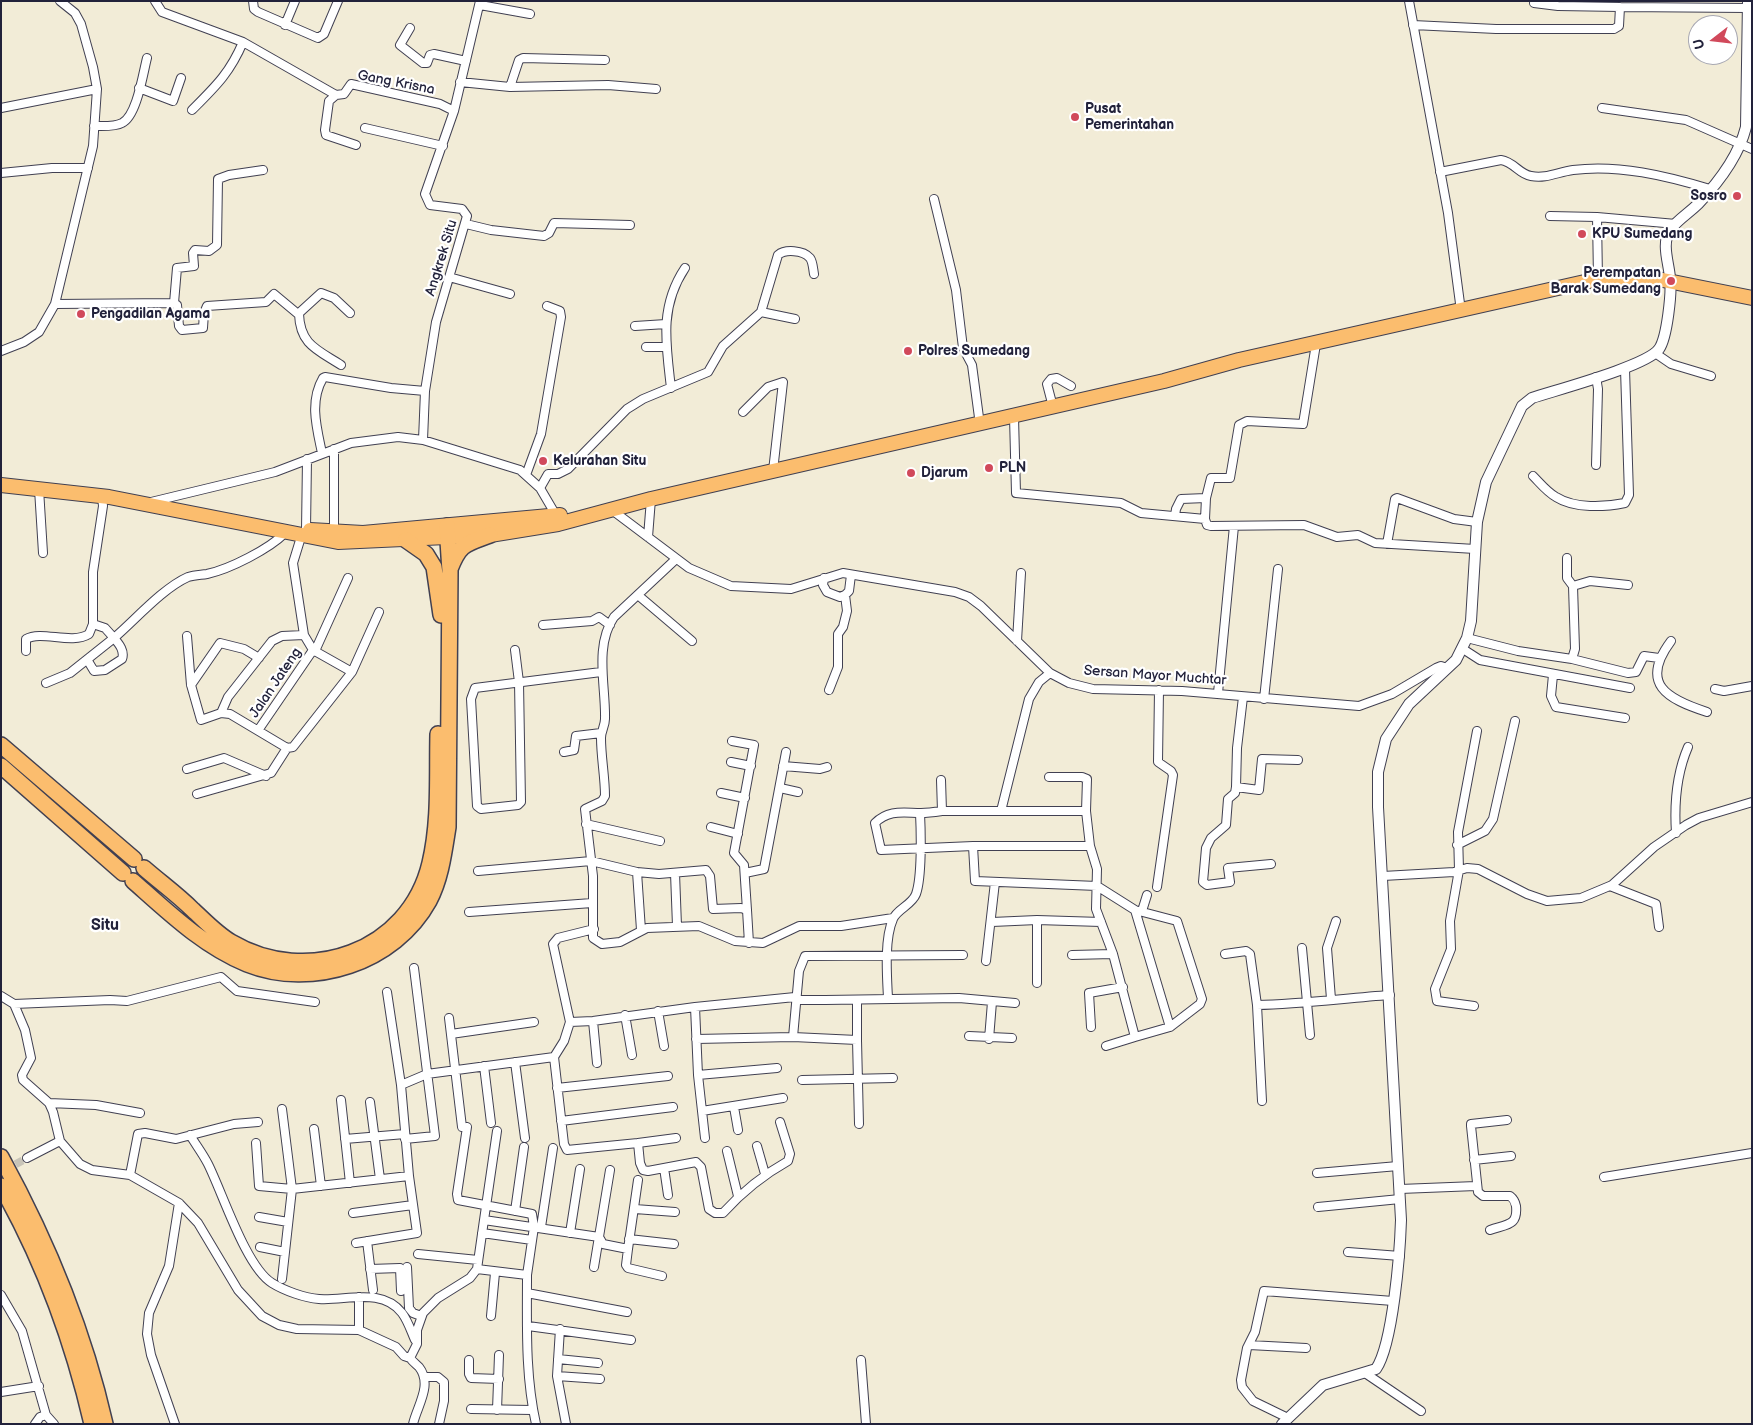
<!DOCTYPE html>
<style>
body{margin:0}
#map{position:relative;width:1753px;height:1425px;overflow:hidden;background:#f2ecd7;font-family:"Balsamiq Sans",sans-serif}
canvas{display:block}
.frame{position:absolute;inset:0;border:2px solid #22223b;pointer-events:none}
.north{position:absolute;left:1688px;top:15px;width:50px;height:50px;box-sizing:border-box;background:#fff;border:1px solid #a7a7b1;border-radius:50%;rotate:254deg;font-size:14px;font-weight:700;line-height:20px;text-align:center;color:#22223b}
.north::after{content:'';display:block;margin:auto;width:18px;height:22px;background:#d1495b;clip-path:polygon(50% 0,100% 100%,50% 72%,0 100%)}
</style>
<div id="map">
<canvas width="1753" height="1425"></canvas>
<div class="frame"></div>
<div class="north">U</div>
</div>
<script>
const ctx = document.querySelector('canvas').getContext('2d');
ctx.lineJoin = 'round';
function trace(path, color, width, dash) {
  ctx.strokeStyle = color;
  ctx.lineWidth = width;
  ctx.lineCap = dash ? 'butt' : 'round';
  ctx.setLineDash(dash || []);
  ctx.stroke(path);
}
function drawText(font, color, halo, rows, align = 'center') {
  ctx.font = font + ' "Balsamiq Sans",sans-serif';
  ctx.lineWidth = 4.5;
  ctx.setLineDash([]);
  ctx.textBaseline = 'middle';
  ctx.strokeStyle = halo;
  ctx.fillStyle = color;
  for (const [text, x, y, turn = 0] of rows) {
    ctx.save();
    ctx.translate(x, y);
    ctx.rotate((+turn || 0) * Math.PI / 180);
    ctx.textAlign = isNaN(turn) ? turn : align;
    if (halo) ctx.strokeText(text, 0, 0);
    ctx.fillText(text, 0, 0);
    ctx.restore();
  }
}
const minorTunnel = new Path2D(`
 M5,1170L27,1158`);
const minor = new Path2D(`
 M155,1L162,12L243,42L336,95L329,101L325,130L326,135L356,145
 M253,1L254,9L258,12L318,38L324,34L338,1
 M1409,1L1448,213L1461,311
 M1534,3L1558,6L1620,7
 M480,5L530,14
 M285,25L295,1
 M1413,25L1496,29H1614L1619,26L1620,7L1748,8
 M410,28L400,45L423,63H427L430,55L434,54L466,61
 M460,82L510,87L608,85L656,89
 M510,87L519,60L523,58L605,60
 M139,88L173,101L181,78
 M336,95L344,94L351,84L440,104L454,111
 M1,108L97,89
 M1602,108L1686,120L1752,149
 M192,110C215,87 230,73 243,42
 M94,126C102,126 115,127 122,123C137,116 143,73 147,58
 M365,128L443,146
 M1440,172L1501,160C1514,162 1519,174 1531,176C1546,179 1558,172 1573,170C1618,164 1667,176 1710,189
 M1,173L52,168H88
 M934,199L956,290L963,348L972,365L980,425
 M1550,216L1597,217L1676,224
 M1597,217L1598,279
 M466,224L491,230L544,236L549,233L554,223L630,225
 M449,277L510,294
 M174,303L177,268L194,266L193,253L195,250L209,251L217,245L218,179L229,175L263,170
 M55,304L174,303L177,305L179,326L182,330L203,328L204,313L207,306L266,302L274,294L298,314L321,293L334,298L350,313
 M761,312L795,319
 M299,314C300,345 318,350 341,365
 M635,326L666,324
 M646,347H666
 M1,351L24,342L39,332L55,304L93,146L97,89L93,67L81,24L75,13L60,1
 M1655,353L1671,364L1711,376
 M1596,377L1598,389L1596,465
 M671,388C666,344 659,307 685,268
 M1053,407L1047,384L1051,379L1057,378L1071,386
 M743,412L768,387L783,382L773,471
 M1014,417L1016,493L1121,503L1141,513L1205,519
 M423,440L425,391L436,322L467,216L462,209L430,205L425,194L454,111L480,1
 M322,453C317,429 309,402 323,378L325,377L391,388L425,391
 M526,475L541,434L561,317L560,311L547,306
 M1533,476C1540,483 1547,492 1556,497C1575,509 1605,507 1625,503L1629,495L1625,369
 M540,488L548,474H558L568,469L627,409L643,399L708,372L723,346L761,312L778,255C785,249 803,250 810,258C813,262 813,269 814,274
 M39,489L43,553
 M1206,498L1205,519L1207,525L1211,526L1304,525L1337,537L1358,535L1375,543L1475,549
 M151,502L275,472L351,443L398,437L423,440L520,470L540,488L557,517
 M612,510L689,568L731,586L791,589L843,573L955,592L969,597L981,606L1050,673L1069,683L1093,689L1182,691L1359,706L1392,694L1436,668L1441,666L1447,668
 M1175,516L1176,509L1181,499L1206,498L1211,478H1230L1239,425L1247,421L1303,424L1316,344
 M306,530L307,459
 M334,531V449
 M648,537L651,499
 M1387,544L1395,499L1397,498L1454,519L1477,522
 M1567,558V578L1573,586
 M676,559L614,617C594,646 606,687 605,719C605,726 601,731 601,738C601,757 605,777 605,796L602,801L585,809L593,876V938L602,944L620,942L647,928L699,926L735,941L763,943L799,926H841L893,918
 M824,578L823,585L827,592L840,597L845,595
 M639,596L692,641
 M93,624L105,628L114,638C135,620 163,588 188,577C195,575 201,575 207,574C230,569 269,549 285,533
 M543,625L592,621L599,617L610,625
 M187,636L191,685L201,720L221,713L230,714L287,748
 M1467,638L1518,651L1572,659L1575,649L1573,586L1590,581L1628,585
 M1017,641L1021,573
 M1671,641C1639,684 1667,699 1707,712
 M1463,649L1480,660L1630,688
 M515,650L519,682L521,802L518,805L481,809L477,806L471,699L475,688L601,672
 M26,651V639C42,630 71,645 89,634L93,624V572L103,506L102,497
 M315,651L348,578
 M1572,659L1628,673L1636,672L1644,656L1659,658
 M352,672L379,612
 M1553,675L1551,696L1556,707L1625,718
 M46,683L70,673L114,638C119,644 125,651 122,659L105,670L94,671L88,661
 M191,685L220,643L244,649L259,658
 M1715,689L1724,691L1752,686
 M829,690L838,667V634L843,627L847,611L845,595L849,591L851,575
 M1218,693L1234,526
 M1243,697L1237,748L1236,787L1235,793L1228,799L1226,825L1211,838L1206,848L1203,882L1207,885L1230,882L1228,868L1271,864
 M1264,699L1278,569
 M221,713L228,697L272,641L282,636L304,635
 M259,729L313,650
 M732,741L754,745L734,853L744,865L747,910
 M564,752L574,750L576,736L601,733
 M731,762L751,766
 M783,766L820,769L827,767
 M187,769L224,758L266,776
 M1049,777H1082L1087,779L1086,811
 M941,780L942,811
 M1236,787L1259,790L1262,759L1298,760
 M780,788L798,792
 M721,793L745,798
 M197,794L271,773L287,748L293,747L352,672L313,650L304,635L293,563L301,537
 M1001,811L1029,699L1039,682L1050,673
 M586,824L660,841
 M711,827L738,834
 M1676,833C1674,803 1676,775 1688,747
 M1457,845L1485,831L1493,819L1515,721
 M973,846H1090
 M478,871L591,861L637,872L659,874L706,870L710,876L713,909L741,908L747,910L749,943
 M637,872L641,930
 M675,873L677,926
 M745,873L764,869L786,752
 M1383,876L1454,872L1467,868L1478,869L1527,894L1547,901L1581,898L1612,885L1654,847L1686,825L1699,818L1752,802
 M1610,886L1656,904L1659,927
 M1157,887L1173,775L1171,771L1158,762L1159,690
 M1135,910L1177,921L1202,999L1200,1004L1170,1027L1135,1037L1113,954L1096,909L1097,869L1090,846L1086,811H942C935,812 928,813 921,813C904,813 889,809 875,823L881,850L973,846L975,881L1097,886L1135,910L1170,1027
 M1142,911L1147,895
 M469,912L592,903
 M992,922L1037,920L1101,922
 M594,929L558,938L553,944L570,1022L593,1021L695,1007L698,1075L702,1111L783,1098
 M1302,948L1310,1035
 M1225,954L1246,951L1250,954L1257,1005L1262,1101
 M1072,955L1113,954
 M986,961L995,882
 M1037,983V920
 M387,992L401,1085
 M1,996L14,1004L25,1030L31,1058L22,1075L23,1080L49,1103L53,1112L60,1141L27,1158
 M888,998C887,977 884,939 893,919C897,909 912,905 916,894C922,877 921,833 920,813
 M1331,999L1327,948L1336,921
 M14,1004L110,1000L127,1001L221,977L237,991L315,1002
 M1257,1005C1302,1004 1346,998 1390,995
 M1474,1006L1437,1001L1435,989L1451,949L1450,921L1459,870L1458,832L1477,731
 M695,1007L795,997L800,1000H825L959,998L1015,1003
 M658,1011L664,1046
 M625,1015L632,1055
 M449,1018L462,1127
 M593,1021L597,1063
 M570,1022L564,1041L554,1057L564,1144L567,1150L638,1143L640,1163L643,1170L648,1171L696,1162L701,1167L709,1209L715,1213H723C742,1192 763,1175 788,1161L790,1154L780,1122
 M1091,1027L1089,993L1123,987
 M451,1034L534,1022
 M969,1036L1012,1038
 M793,1037L799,971L805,956L963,955
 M696,1039L793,1037L857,1040V1000
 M989,1039L992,1002
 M857,1040L859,1124
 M1106,1046L1135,1037
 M515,1062L525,1138
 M484,1066L491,1123
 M698,1075L777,1068
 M802,1080L893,1078
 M557,1088L668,1076
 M341,1100L350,1183
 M370,1102L380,1179
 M49,1103L96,1105L140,1113
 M734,1107L738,1130
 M702,1111L705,1138
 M561,1121L673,1107
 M467,1127L457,1194L458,1200L532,1214L534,1227L527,1275
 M314,1129L321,1186
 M190,1135C196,1145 203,1154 208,1164C223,1194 246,1267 272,1283C285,1291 305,1298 319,1299C346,1301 382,1287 402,1313C408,1321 411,1331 415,1340
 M345,1139L405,1134
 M405,1139L435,1136L414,968
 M60,1141L80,1164L92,1170L130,1175L179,1203L198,1223L238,1290L262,1316L279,1325L297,1329L359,1330L396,1347L404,1356L410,1358
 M256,1143L259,1186L292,1189L409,1176
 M638,1143L676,1138
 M757,1146L765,1174
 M727,1151L738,1196
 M1474,1160L1511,1156
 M664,1168L668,1195
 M1317,1173L1398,1166
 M130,1175L138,1134L145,1133L176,1139L234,1124L258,1122
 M1604,1177L1752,1153
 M1400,1189L1476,1186
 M1318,1207L1400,1199
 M635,1209L675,1212
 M515,1211L524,1147
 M353,1213L413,1205
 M259,1217L288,1222
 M484,1220L497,1131
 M541,1227L553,1148
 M1490,1230C1507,1224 1518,1226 1516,1206C1515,1201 1514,1199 1510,1196H1483L1478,1192L1471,1126V1124L1507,1120
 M482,1233L532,1240
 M570,1233L580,1169
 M629,1239L674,1244
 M367,1241L373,1290
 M356,1243L417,1233L409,1176L401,1085L427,1074L554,1057
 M260,1247L285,1252
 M628,1249L626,1265L628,1268L662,1276
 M1348,1252L1400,1256
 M418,1254L478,1260
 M407,1267L409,1308L413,1313L421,1316
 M594,1267L610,1170
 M370,1269L400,1268L401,1291
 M477,1269L527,1275C527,1325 525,1375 536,1424
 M282,1279L292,1189L282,1109
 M527,1293L627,1312
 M1,1295L22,1331L46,1415L54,1424
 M359,1297V1330
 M491,1316L495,1273
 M528,1326L631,1340
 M560,1329L557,1376L600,1379
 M1249,1345L1306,1348
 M558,1359L598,1363
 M469,1360V1374L471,1378L499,1379
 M861,1360L866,1424
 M1365,1373L1421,1411
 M557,1376L566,1424
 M424,1377H438L444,1382V1401L439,1424
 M1,1392L39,1386
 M471,1409L532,1410
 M497,1410L499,1355
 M1288,1418L1253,1401L1242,1387L1241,1380L1247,1348L1255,1332L1264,1291L1393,1301
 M35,1424L40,1417L46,1415
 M175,1424L151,1355L147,1334L149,1313L169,1266L179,1203
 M413,1424C417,1406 433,1385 419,1367C416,1364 413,1362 410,1358L417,1344V1330L423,1313L438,1298L470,1278L477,1269L484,1220L599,1237L603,1244L628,1249L638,1180`);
const tertiary = new Path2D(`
 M1282,1424L1323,1385L1376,1369C1393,1344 1400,1252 1401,1220L1378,807V772L1386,739L1409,704L1456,660L1467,638L1471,621L1477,522L1486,482L1522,406L1532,398C1556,390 1647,366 1659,349C1667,338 1672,292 1670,278C1669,263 1661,244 1670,230C1677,220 1689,213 1698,204C1718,183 1739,155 1746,127L1748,1`);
const trunk = new Path2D(`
 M1,485L109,497L338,542L490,535L558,524L651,499L1164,381L1239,360L1598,279L1643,276L1752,298
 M310,530L363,533L560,515`);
const motorway = new Path2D(`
 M406,540L426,554L434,567L441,615
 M450,569C460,543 466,544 490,535
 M1,745L134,859
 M1,766L123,873
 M144,868C160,882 178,895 193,910C205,921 217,934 231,942C307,987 409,952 430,863C440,821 437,777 438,734
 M133,881C168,912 203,946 247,964C312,990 395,963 429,901C441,878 444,852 448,827L450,571L447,526
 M1,1157C47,1241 84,1331 105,1424
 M1,1186C43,1260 73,1342 92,1424`);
const markers = [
 [1075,117,5,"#d1495b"],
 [1737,196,5,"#d1495b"],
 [1582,234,5,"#d1495b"],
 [1671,281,5,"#d1495b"],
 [81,314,5,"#d1495b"],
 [908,351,5,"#d1495b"],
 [543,461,5,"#d1495b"],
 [989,468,5,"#d1495b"],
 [911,473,5,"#d1495b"]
];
const streetNames = [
 ["Gang Krisna",396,83,11],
 ["Angkrek Situ",442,258,-73],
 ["Sersan Mayor Muchtar",1155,676,4],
 ["Jalan Jateng",276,683,-56]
];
const poiNames = [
 ["Pusat",1085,109],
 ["Pemerintahan",1085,125],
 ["Sosro",1727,196,"right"],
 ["KPU Sumedang",1592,234],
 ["Perempatan",1661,273,"right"],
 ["Barak Sumedang",1661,289,"right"],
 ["Pengadilan Agama",91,314],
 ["Polres Sumedang",918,351],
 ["Kelurahan Situ",553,461],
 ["PLN",999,468],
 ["Djarum",921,473]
];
const quarterNames = [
 ["Situ",105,926]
];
trace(minorTunnel, '#c8c4b8', 8, [8, 4]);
trace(minor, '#414052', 10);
trace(tertiary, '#414052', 12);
trace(trunk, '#414052', 16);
trace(motorway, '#414052', 18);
trace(minor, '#fff', 8);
trace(tertiary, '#fff', 10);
trace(trunk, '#fbbd6e', 14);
trace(motorway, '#fbbd6e', 15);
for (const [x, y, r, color] of markers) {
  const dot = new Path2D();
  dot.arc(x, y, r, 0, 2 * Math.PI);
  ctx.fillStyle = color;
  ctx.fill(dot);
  trace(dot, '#fff', 2);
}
drawText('14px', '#22223b', '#fff', streetNames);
drawText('bold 14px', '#22223b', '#fff', poiNames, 'left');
drawText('bold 16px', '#22223b', '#fff', quarterNames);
</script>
